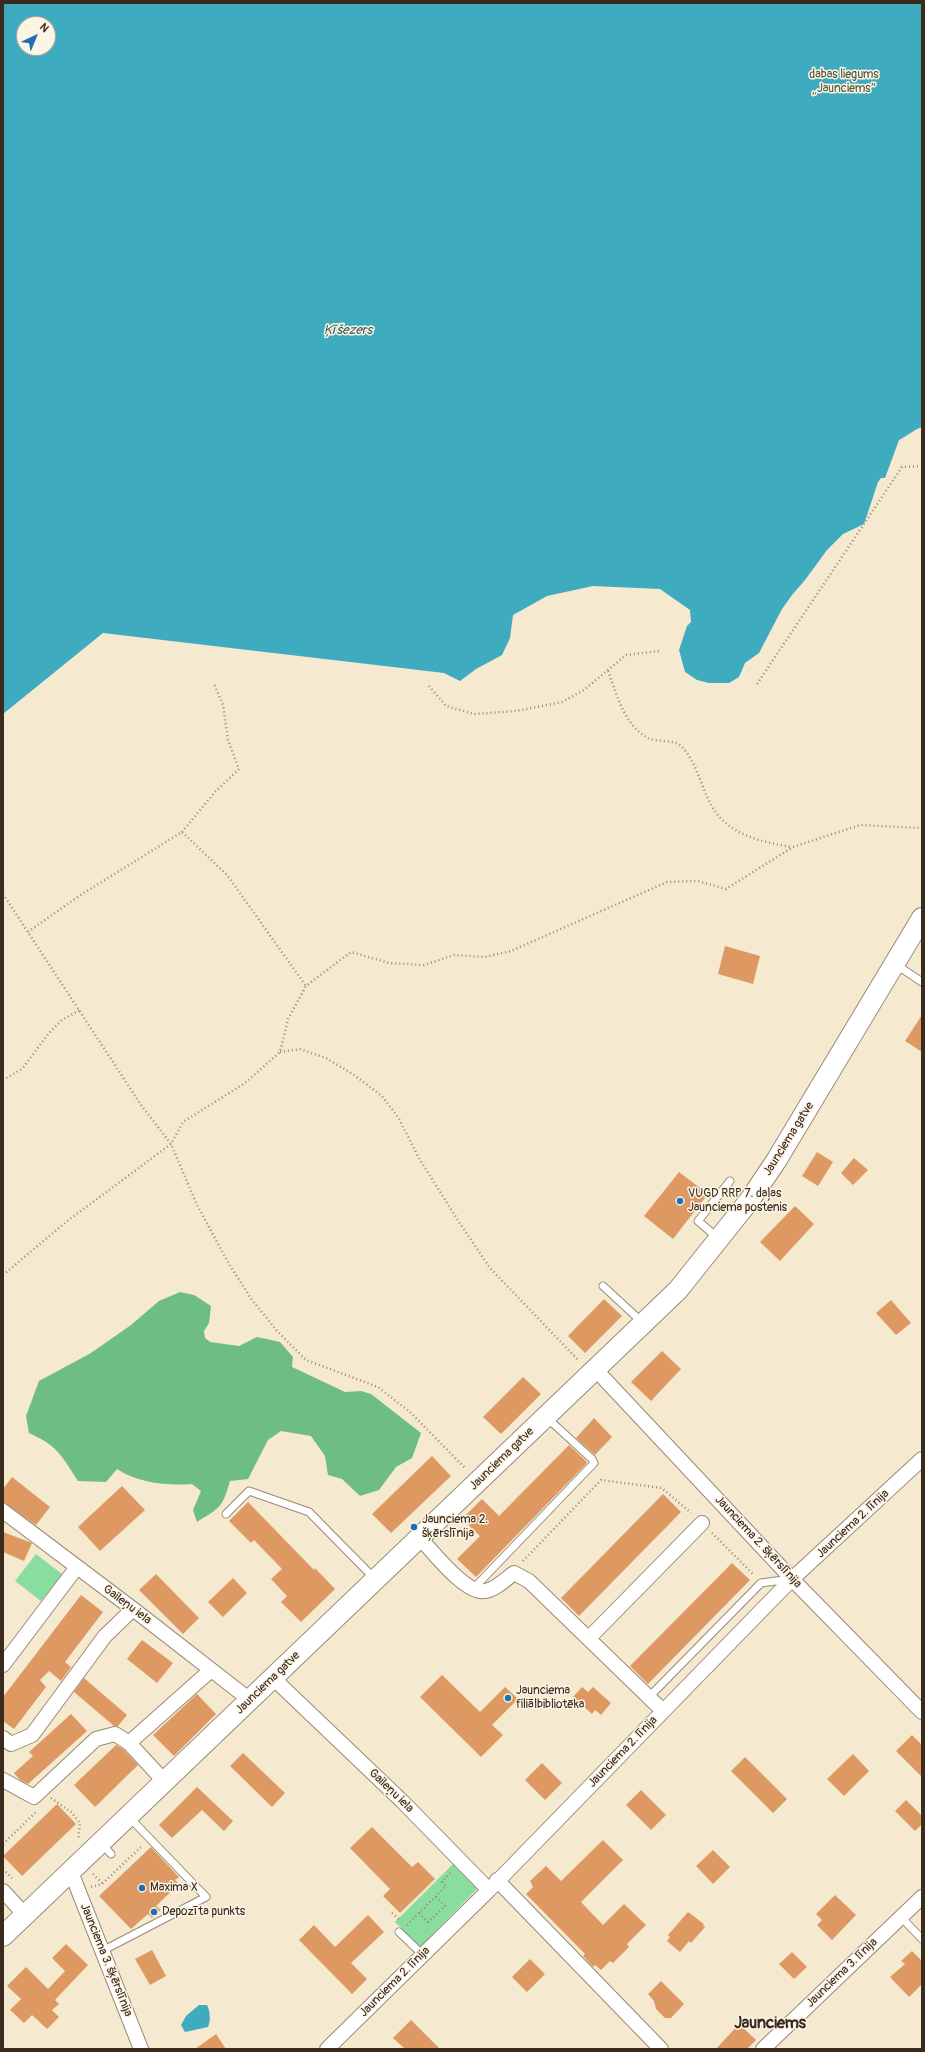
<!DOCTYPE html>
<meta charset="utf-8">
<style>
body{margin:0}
#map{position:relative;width:925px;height:2052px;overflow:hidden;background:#f5e9d0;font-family:Pangolin,sans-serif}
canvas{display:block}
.frame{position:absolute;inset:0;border:4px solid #3b2a1e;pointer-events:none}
.north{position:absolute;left:16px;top:16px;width:40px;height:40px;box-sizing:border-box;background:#fcf5e5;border:1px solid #afa495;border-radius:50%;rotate:44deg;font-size:11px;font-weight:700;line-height:16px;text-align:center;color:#3b2a1e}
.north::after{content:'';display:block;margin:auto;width:14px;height:18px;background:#1f6fb2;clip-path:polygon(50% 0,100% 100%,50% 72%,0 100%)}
</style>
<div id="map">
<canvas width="925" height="2052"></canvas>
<div class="frame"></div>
<div class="north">N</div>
</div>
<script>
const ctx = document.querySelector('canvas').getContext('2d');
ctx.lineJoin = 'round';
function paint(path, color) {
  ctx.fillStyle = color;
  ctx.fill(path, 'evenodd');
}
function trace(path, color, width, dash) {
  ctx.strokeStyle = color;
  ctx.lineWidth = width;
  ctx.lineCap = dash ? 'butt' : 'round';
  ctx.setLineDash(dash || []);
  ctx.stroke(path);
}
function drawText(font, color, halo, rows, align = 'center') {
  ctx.font = font + ' Pangolin,sans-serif';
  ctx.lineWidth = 3;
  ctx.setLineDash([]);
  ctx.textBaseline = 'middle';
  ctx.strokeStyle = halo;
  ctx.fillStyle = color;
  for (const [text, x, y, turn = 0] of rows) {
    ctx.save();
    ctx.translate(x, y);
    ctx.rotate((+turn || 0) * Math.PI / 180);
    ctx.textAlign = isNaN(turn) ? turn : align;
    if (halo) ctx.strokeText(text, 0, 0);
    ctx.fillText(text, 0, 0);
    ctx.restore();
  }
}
const green = new Path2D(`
 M36,1554L62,1574L41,1601L15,1581Z
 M454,1863L478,1888L420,1947L395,1922Z`);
const forest = new Path2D(`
 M180,1292L194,1295L211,1306L209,1323L204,1331L205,1338L210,1342L239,1346L257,1337L280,1342L293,1357L292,1367L345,1392L361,1391L371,1394L421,1433L412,1458L396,1467L379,1490L360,1496L342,1479L328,1475L325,1456L311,1436L281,1431L268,1440L248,1479L230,1481C222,1508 221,1507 197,1522L193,1510L201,1491L192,1484C168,1486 138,1483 117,1469L106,1482L78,1481C61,1455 58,1446 29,1433L26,1416L39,1381L91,1353L131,1325L159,1301Z`);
const water = new Path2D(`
 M3,3H922V427C913,430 907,436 899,440L885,478H881L878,482L864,524L843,534L827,550L805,580L792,595L782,609L759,653L745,663L739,677L729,683H709L697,680L685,672L679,650L687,626L691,622L690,610L660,589L593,586L547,596L513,615L510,638L502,655L476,669L460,681L444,673L103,633L3,714ZM24,24H48V48H24Z
 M199,2005H207C210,2010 211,2021 208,2027L185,2032L181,2025L186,2016Z`);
const building = new Path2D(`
 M725,946L760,956L753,984L718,974Z
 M922,1015V1052L905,1041Z
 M817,1152L833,1162L818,1186L802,1176Z
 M854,1158L868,1170L853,1185L841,1173Z
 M679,1172L708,1194L673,1239L644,1216Z
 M795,1206L814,1224L780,1261L760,1242Z
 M604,1299L622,1316L585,1353L568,1336Z
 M891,1300L911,1323L896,1335L876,1313Z
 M662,1351L681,1369L651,1401L631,1382Z
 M523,1377L541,1394L501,1434L483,1417Z
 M594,1418L612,1437L595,1455L576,1438Z
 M569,1445L587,1462L586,1464L476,1577L457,1559L480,1536L462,1519L482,1499L499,1516Z
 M432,1456L451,1476L391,1533L372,1514Z
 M12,1477L50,1507L36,1525L3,1502V1489Z
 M122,1486L145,1510L100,1551L78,1527Z
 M663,1494L681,1512L579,1616L561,1598Z
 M248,1502L314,1570L315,1568L335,1589L301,1622L281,1602L287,1596L271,1579L282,1569L254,1540L251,1543L229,1521Z
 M3,1532L32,1543L24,1561L3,1552Z
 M732,1563L750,1580L648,1684L630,1666Z
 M156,1574L199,1618L183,1634L139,1590Z
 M233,1578L247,1593L223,1617L208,1602Z
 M81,1595L103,1612L65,1662L71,1667L61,1681L49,1671L40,1680L46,1687L14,1729L3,1721V1697Z
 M142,1640L173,1663L157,1683L127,1659Z
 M442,1675L480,1712L505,1687L518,1699L492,1725L503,1735L481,1757L420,1697Z
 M84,1678L127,1715L118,1726H114L74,1692Z
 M582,1687L588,1692L593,1687L611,1703L601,1715L595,1710L592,1714L573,1697Z
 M197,1694L216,1714L174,1756L153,1735Z
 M71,1714L87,1731L28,1784L20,1780L14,1773L33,1756L29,1752Z
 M912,1735L922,1745V1777L896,1751Z
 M116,1745L123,1749L138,1765L95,1807L74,1785Z
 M243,1753L285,1793L272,1807L230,1766Z
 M853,1754L869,1771L844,1796L827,1779Z
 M745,1757L787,1799L773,1813L731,1771Z
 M542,1763L562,1783L545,1800L525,1780Z
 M197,1787L233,1821L224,1831L202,1810L172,1838L159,1825Z
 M641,1790L666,1815L651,1830L626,1805Z
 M906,1800L922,1816V1824L915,1831L895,1811Z
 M57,1804L76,1824L22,1876L3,1856Z
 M372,1827L412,1867L418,1862L435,1879L400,1913L383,1896L390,1889L350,1848Z
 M603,1840L623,1860L581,1902L603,1925L624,1904L646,1925L627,1944L629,1947L613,1963L610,1961L601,1970L595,1965L593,1967L583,1956L585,1954L526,1894L533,1887L530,1881L546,1866L561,1881Z
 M151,1847L179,1877L175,1880L179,1884L156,1906L161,1910L152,1918L148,1914L131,1929L99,1896Z
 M713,1850L730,1867L713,1884L696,1866Z
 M835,1895L856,1915L832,1940L817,1925L822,1920L816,1914Z
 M688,1912L704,1924L703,1925L705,1927L691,1943L689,1941L680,1952L667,1941L670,1937L668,1935Z
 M368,1915L384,1932L351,1963L367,1979L352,1994L299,1940L314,1925L335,1947Z
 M66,1944L88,1965L55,2000L59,2004L52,2010L59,2017L47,2029L32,2015L24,2023L10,2010L21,1999L7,1986L26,1967L48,1989L65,1971L52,1958Z
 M152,1950L166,1976L150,1985L135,1959Z
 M912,1951L922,1961V1984L909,1997L890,1977L905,1964L901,1961Z
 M792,1952L807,1967L794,1979L779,1964Z
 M530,1959L545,1974L527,1992L512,1977Z
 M661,1981L684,2004L671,2018H665L656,2009L654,2001L648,1994Z
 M411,2020L440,2049H405L393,2038Z
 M739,2024L756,2040L747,2049H716Z
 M216,2034L226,2049H195Z`);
const path = new Path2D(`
 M608,671C617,695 624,725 648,738C658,743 674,738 683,748C697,764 701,786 711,805C728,835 761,842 792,847
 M757,684L902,467L922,466
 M429,686L446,706L474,714L516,711L562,702L584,690L626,655L659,651
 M182,832L215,792L239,769L228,740L223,705L214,684
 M3,894L141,1105L171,1144L197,1205L229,1264L252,1300L278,1332L306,1360L378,1387L410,1412L466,1469
 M28,932L79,896L182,832L227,875L306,986
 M280,1052L300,1049L326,1058L354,1075L382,1096L398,1117L420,1160L459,1222L490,1268L579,1361
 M3,1080L22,1069L49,1033L62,1020L80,1010
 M3,1275L66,1222L171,1144L183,1122L245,1083L280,1052L288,1019L306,986L351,952L389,963L424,965L454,955L484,957L511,951L667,882L698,881L726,889L793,847L860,825L922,828
 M712,1533L754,1575
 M523,1561L601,1480L662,1488L691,1513
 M51,1798L71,1812L80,1823L78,1840
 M3,1844L37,1811
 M3,1869L12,1878
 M93,1874L102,1883
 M91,1887L102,1884L142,1846
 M392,1913L401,1921
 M419,1913L428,1922L445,1906L435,1896
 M407,1925L446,1886L442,1882L452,1871`);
const lane = new Path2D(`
 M895,964L922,982
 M718,1238L698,1221L730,1181
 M603,1286L642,1322
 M226,1514L249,1491L309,1512L374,1578
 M473,1589L594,1463L592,1459L546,1417
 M649,1697L761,1583L791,1579
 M101,1843L111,1854
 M901,1917L922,1939
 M399,1932L423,1955
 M102,1951L206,1897L129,1817`);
const street = new Path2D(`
 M596,1370L792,1579L922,1712
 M3,1511L133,1609L250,1700
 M420,1538C433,1552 466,1595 485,1591C495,1590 506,1579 514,1573L529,1581L662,1710
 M589,1638L702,1523
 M3,1665L77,1567
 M273,1678L403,1802L489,1890
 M3,1738L11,1744L32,1735L105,1636L133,1609
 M129,1743L211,1670
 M3,1780L34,1797L96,1739L115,1734L129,1743L165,1782
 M71,1872L141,2049
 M497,1880L661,2049
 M3,1891L25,1915
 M327,2049L489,1890L792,1579L922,1459
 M763,2049L922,1897`);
const secondary = new Path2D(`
 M3,1936L678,1290L749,1201L776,1161L922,918`);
const markers = [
 [680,1201,4,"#1f6fb2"],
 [414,1527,4,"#1f6fb2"],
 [508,1698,4,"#1f6fb2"],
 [142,1888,4,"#1f6fb2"],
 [154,1912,4,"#1f6fb2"]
];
const parkNames = [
 ["dabas liegums",844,75],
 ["„Jaunciems”",844,89]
];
const streetNames = [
 ["Jaunciema gatve",789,1139,-58],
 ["Jaunciema gatve",502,1459,-44],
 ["Jaunciema 2. līnija",853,1524,-43],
 ["Jaunciema 2. šķērslīnija",758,1542,47],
 ["Gaileņu iela",127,1605,37],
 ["Jaunciema gatve",268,1683,-44],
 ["Jaunciema 2. līnija",623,1752,-46],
 ["Gaileņu iela",391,1791,44],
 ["Jaunciema 3. šķērslīnija",106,1960,68],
 ["Jaunciema 3. līnija",842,1973,-44],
 ["Jaunciema 2. līnija",395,1982,-45]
];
const poiNames = [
 ["VUGD RRP 7. daļas",688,1194],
 ["Jaunciema postenis",688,1208],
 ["Jaunciema 2.",422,1520],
 ["šķērslīnija",422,1534],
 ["Jaunciema",516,1691],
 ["filiālbibliotēka",516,1705],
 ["Maxima X",150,1888],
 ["Depozīta punkts",162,1912]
];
const waterNames = [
 ["Ķīšezers",348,331]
];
const districtNames = [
 ["Jaunciems",770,2024]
];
paint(green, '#89dd9f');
paint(forest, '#6ebc86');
paint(water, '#3fabbf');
paint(building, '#de9963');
trace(lane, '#988a77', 9);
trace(street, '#988a77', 16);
trace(secondary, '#988a77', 22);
trace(path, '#988a77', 2.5, [1, 3]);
trace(lane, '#fff', 7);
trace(street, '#fff', 14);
trace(secondary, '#fff', 20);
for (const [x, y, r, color] of markers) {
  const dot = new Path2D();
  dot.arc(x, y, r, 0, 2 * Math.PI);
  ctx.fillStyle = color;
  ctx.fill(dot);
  trace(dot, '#fcf5e5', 1.5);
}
drawText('12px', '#4e573e', '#fcf5e5', parkNames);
drawText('12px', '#3b2a1e', '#fcf5e5', streetNames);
drawText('12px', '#3b2a1e', '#fcf5e5', poiNames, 'left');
drawText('italic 13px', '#3d5e5e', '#fcf5e5', waterNames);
drawText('bold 16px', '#3b2a1e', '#fcf5e5', districtNames);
</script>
